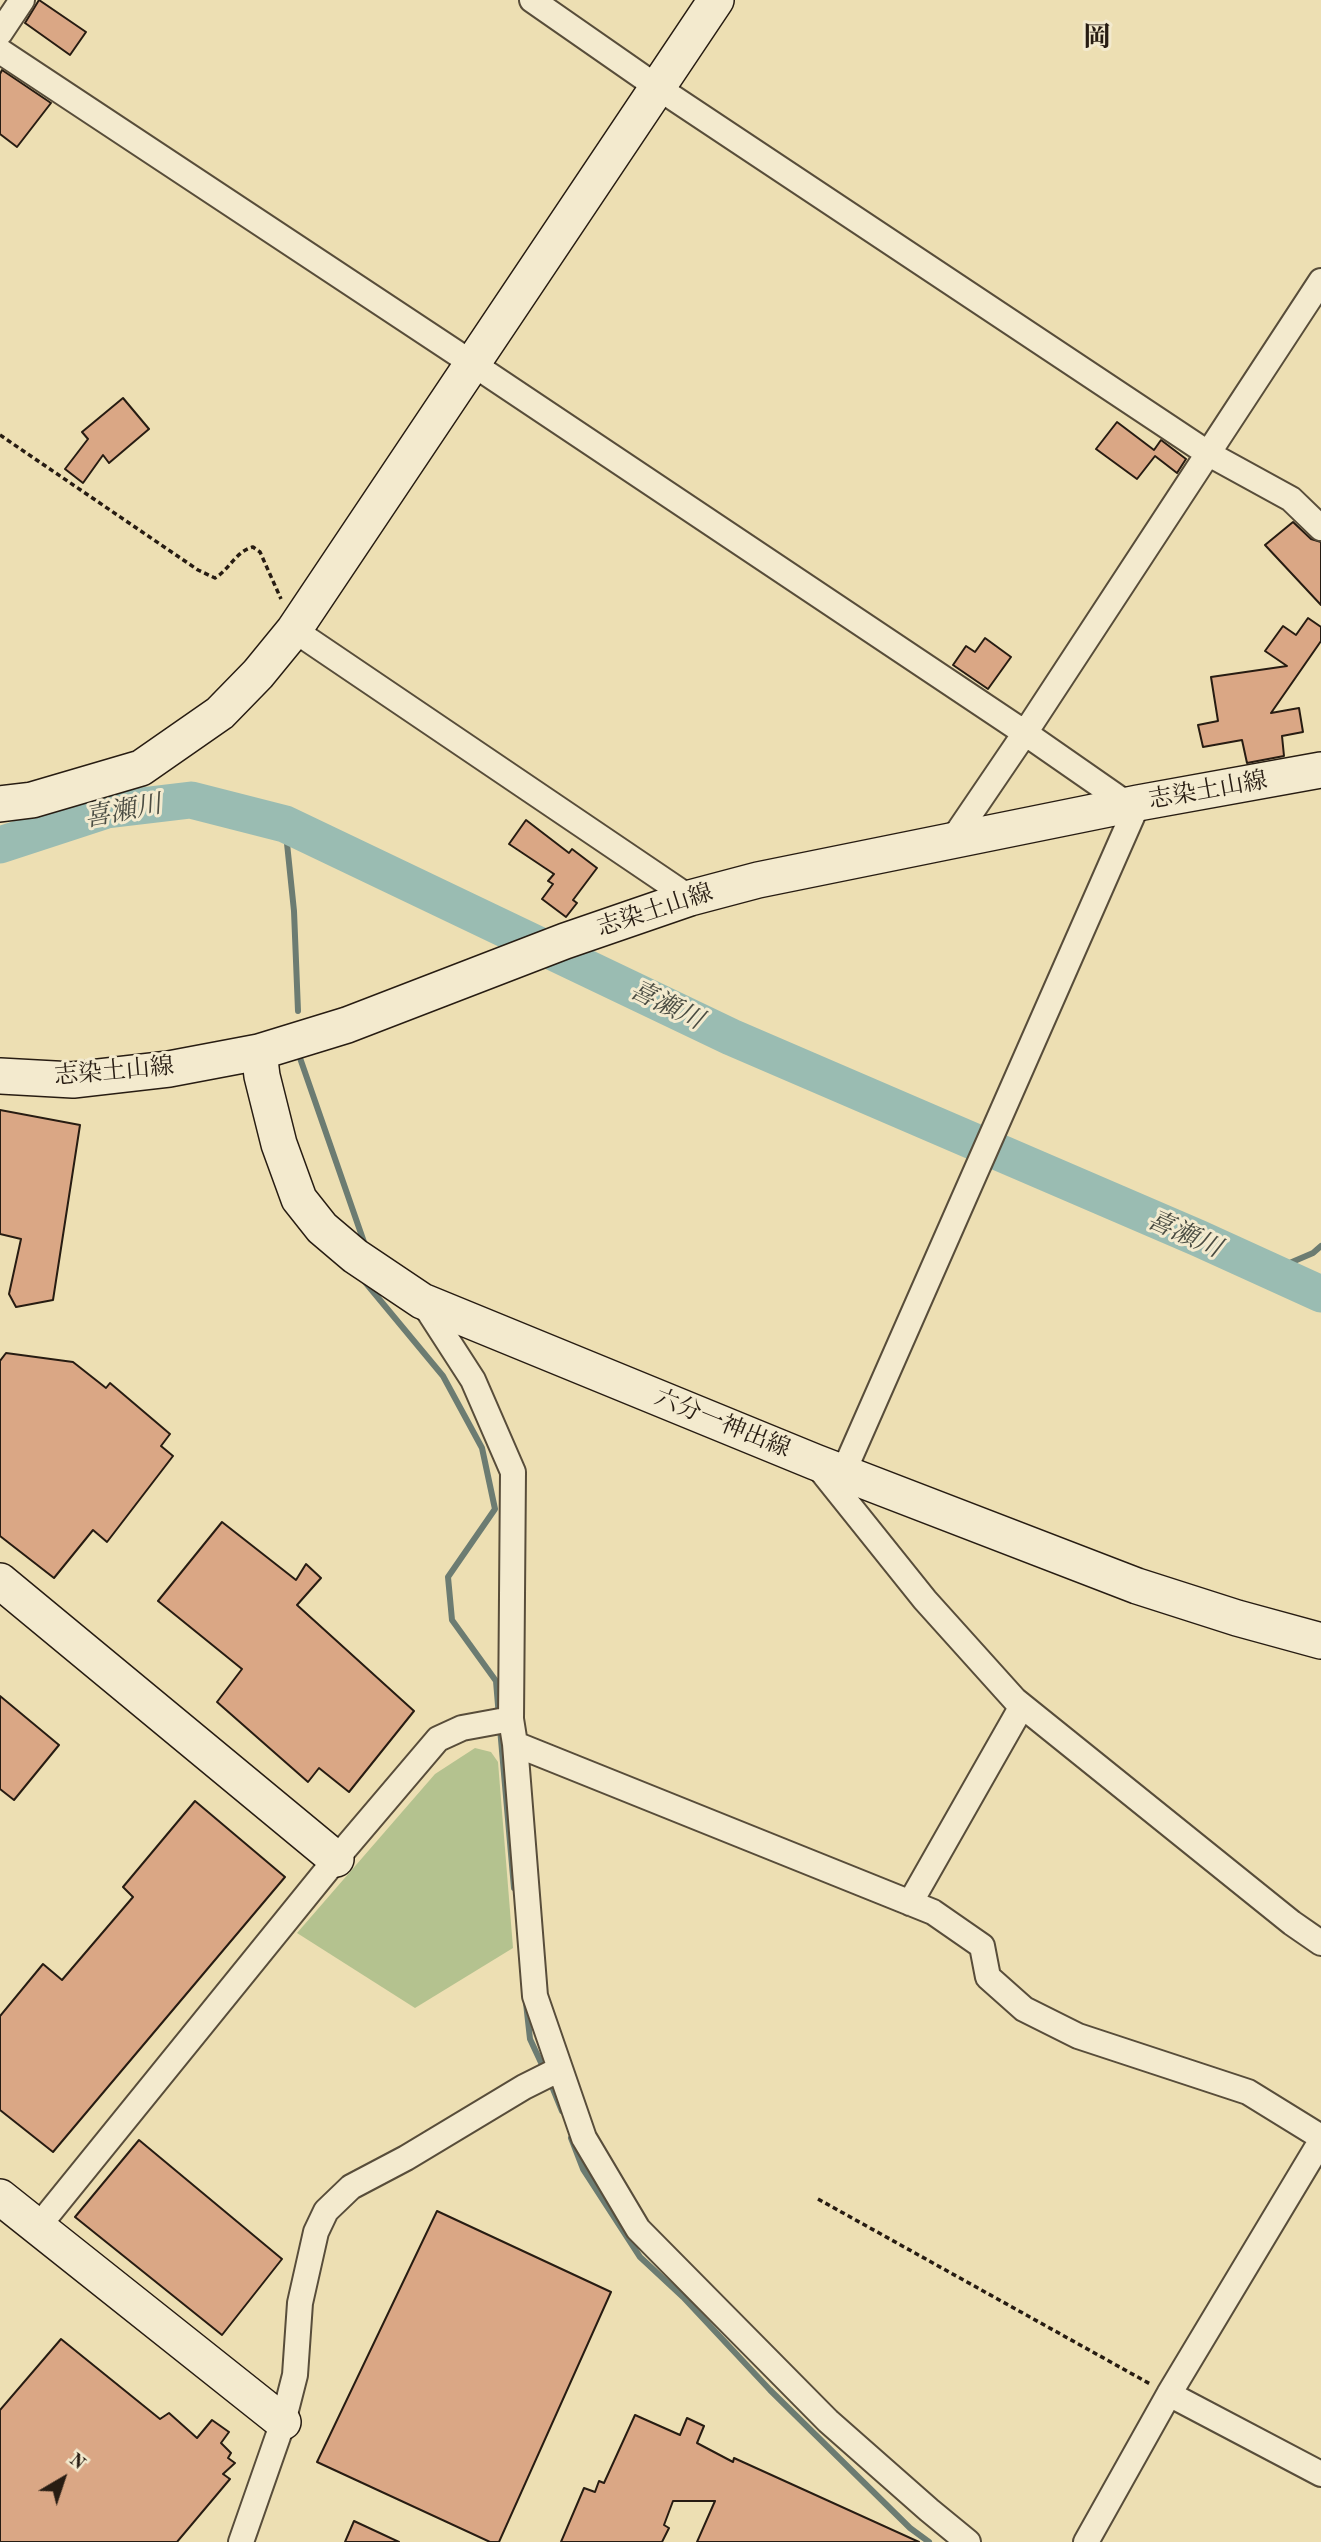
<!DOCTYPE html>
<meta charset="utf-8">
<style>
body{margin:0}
#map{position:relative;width:1321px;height:2542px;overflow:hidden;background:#eddfb3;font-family:"Old Standard TT",serif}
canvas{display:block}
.north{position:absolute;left:28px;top:2444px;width:70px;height:70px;-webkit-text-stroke:5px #f3eace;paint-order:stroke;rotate:39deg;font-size:19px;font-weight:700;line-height:28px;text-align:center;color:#271c12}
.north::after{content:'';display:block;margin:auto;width:24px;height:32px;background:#271c12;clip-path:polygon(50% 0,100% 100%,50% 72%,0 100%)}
</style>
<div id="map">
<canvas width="1321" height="2542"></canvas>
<div class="north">N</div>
</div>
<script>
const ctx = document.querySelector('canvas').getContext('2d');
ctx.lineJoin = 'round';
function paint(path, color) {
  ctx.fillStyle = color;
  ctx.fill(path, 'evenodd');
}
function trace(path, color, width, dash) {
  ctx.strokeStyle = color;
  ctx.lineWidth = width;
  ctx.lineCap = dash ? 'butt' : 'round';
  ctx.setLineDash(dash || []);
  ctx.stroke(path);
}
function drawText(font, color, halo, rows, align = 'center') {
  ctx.font = font + ' "Old Standard TT","Noto Serif JP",serif';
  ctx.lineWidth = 6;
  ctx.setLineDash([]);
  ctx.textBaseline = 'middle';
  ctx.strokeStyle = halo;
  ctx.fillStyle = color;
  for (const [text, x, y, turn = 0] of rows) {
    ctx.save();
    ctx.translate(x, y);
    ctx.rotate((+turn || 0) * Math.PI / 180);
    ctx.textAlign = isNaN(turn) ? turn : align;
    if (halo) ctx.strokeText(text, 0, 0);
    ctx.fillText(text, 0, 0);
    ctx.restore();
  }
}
const green = new Path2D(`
 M475,1748L491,1752L498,1762L513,1948L415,2008L297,1933L435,1774Z`);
const stream = new Path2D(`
 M285,824L294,911L298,1011
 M300,1058L365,1245
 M1271,1271L1313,1253L1321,1246
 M365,1282L443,1376L482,1448L495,1509L448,1577L452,1620L496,1681L499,1717
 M500,1728L514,1888
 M526,2003L530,2039L544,2069
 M549,2079L562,2111
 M571,2138L583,2169L640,2257L683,2297L770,2390L910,2528L929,2542`);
const river = new Path2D(`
 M0,845L107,810L191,800L285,824L731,1037L1198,1238L1321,1294`);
const building = new Path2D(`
 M39,0L86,32L70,55L25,23Z
 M2,70L51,103L17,147L0,134V74Z
 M123,398L149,429L109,463L103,455L83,483L65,469L88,439L82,432Z
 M1117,422L1154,450L1161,440L1186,459L1177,473L1155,456L1137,479L1096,449Z
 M1293,522L1311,539L1321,542V605L1265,545Z
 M1308,618L1321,627V641L1271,713L1299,708L1303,732L1282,736L1284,756L1247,763L1242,740L1203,747L1198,725L1218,721L1211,677L1287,666L1265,651L1283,626L1296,635Z
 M985,638L1011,657L988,689L953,665L966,646L975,652Z
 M526,820L569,853L572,849L597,868L573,900L577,903L566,917L542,899L553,884L548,881L554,874L509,844Z
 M0,1110L80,1125L53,1300L16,1307L9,1294L21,1239L0,1234Z
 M6,1353L73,1362L106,1388L110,1383L170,1434L161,1446L173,1456L107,1542L93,1530L54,1578L0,1536V1361Z
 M222,1522L296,1580L306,1564L321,1578L297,1605L414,1711L349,1792L319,1768L308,1782L217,1702L242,1669L158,1601Z
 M0,1696L59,1745L14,1800L0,1789Z
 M195,1801L285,1877L53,2152L0,2110V2016L43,1964L62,1980L133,1897L123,1887Z
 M139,2140L282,2259L222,2335L75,2217Z
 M437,2211L611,2292L499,2542H490L317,2462Z
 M61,2339L160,2419L169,2413L197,2438L212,2420L229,2432L221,2443L231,2453L228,2458L235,2463L223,2474L230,2479L177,2542H0V2410Z
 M635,2415L680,2435L687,2418L704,2426L697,2443L733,2462L734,2458L919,2542H697L715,2501H673L664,2525L669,2528L662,2542H561L584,2488L595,2492L599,2481L604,2483Z
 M354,2521L399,2542H345Z`);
const path = new Path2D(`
 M0,435L198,570L215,578C230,569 236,551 253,547L260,552L281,599
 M818,2199L1152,2385`);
const street = new Path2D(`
 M532,0L657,87L1209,454L1291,499L1321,528
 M0,33L22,0
 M0,51L473,364L1025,733L1130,806
 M294,630L690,898
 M951,842L1025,733L1321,281
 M422,1301L473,1380L513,1472L511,1719L515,1744L535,1996L584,2138L638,2229L828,2421L929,2510L968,2542
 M816,1464L925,1600L1015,1700L1292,1923L1321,1943
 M843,1473L1138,803
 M515,1744L933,1912L982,1946L988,1977L1024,2009L1078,2036L1248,2092L1321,2137
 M910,1903L1022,1706
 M37,2228L336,1859L438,1739L462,1728L511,1719
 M1169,2394L1321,2474
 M241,2542L283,2422L295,2375L300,2303L316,2232L326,2211L351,2187L406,2158L524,2087L560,2069
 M1086,2542L1169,2394L1321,2141`);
const secondary = new Path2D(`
 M0,804L32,800L141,768L220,713L258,674L294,630L716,0
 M259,1052L262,1076L279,1144L299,1199L322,1228L355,1256L422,1301L815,1462L1137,1586L1237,1618L1321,1641
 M0,1076L73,1080L169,1069L259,1052L347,1025L565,941L690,898L758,880L1138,803L1321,770
 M0,1581L336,1859
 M0,2197L283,2422`);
const streetNames = [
 ["志染土山線",1208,791,-10],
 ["志染土山線",655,911,-18],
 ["志染土山線",114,1072,-5],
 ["六分一神出線",722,1424,22]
];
const waterNames = [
 ["喜瀬川",123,812,-11],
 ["喜瀬川",666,1006,26],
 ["喜瀬川",1184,1235,24]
];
const quarterNames = [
 ["岡",1097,39]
];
paint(green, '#b4c28f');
trace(stream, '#6c7c72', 6);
trace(river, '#9abcb2', 37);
paint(building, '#daa785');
trace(building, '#271c12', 2);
trace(street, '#584d3a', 28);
trace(secondary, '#271c12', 38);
trace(path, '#271c12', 3.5, [5, 3.5]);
trace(street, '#f3eace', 24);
trace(secondary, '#f3eace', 35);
drawText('24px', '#271c12', '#f3eace', streetNames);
drawText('italic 26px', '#4a4c42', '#f3eace', waterNames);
drawText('bold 28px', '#271c12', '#f3eace', quarterNames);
</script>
